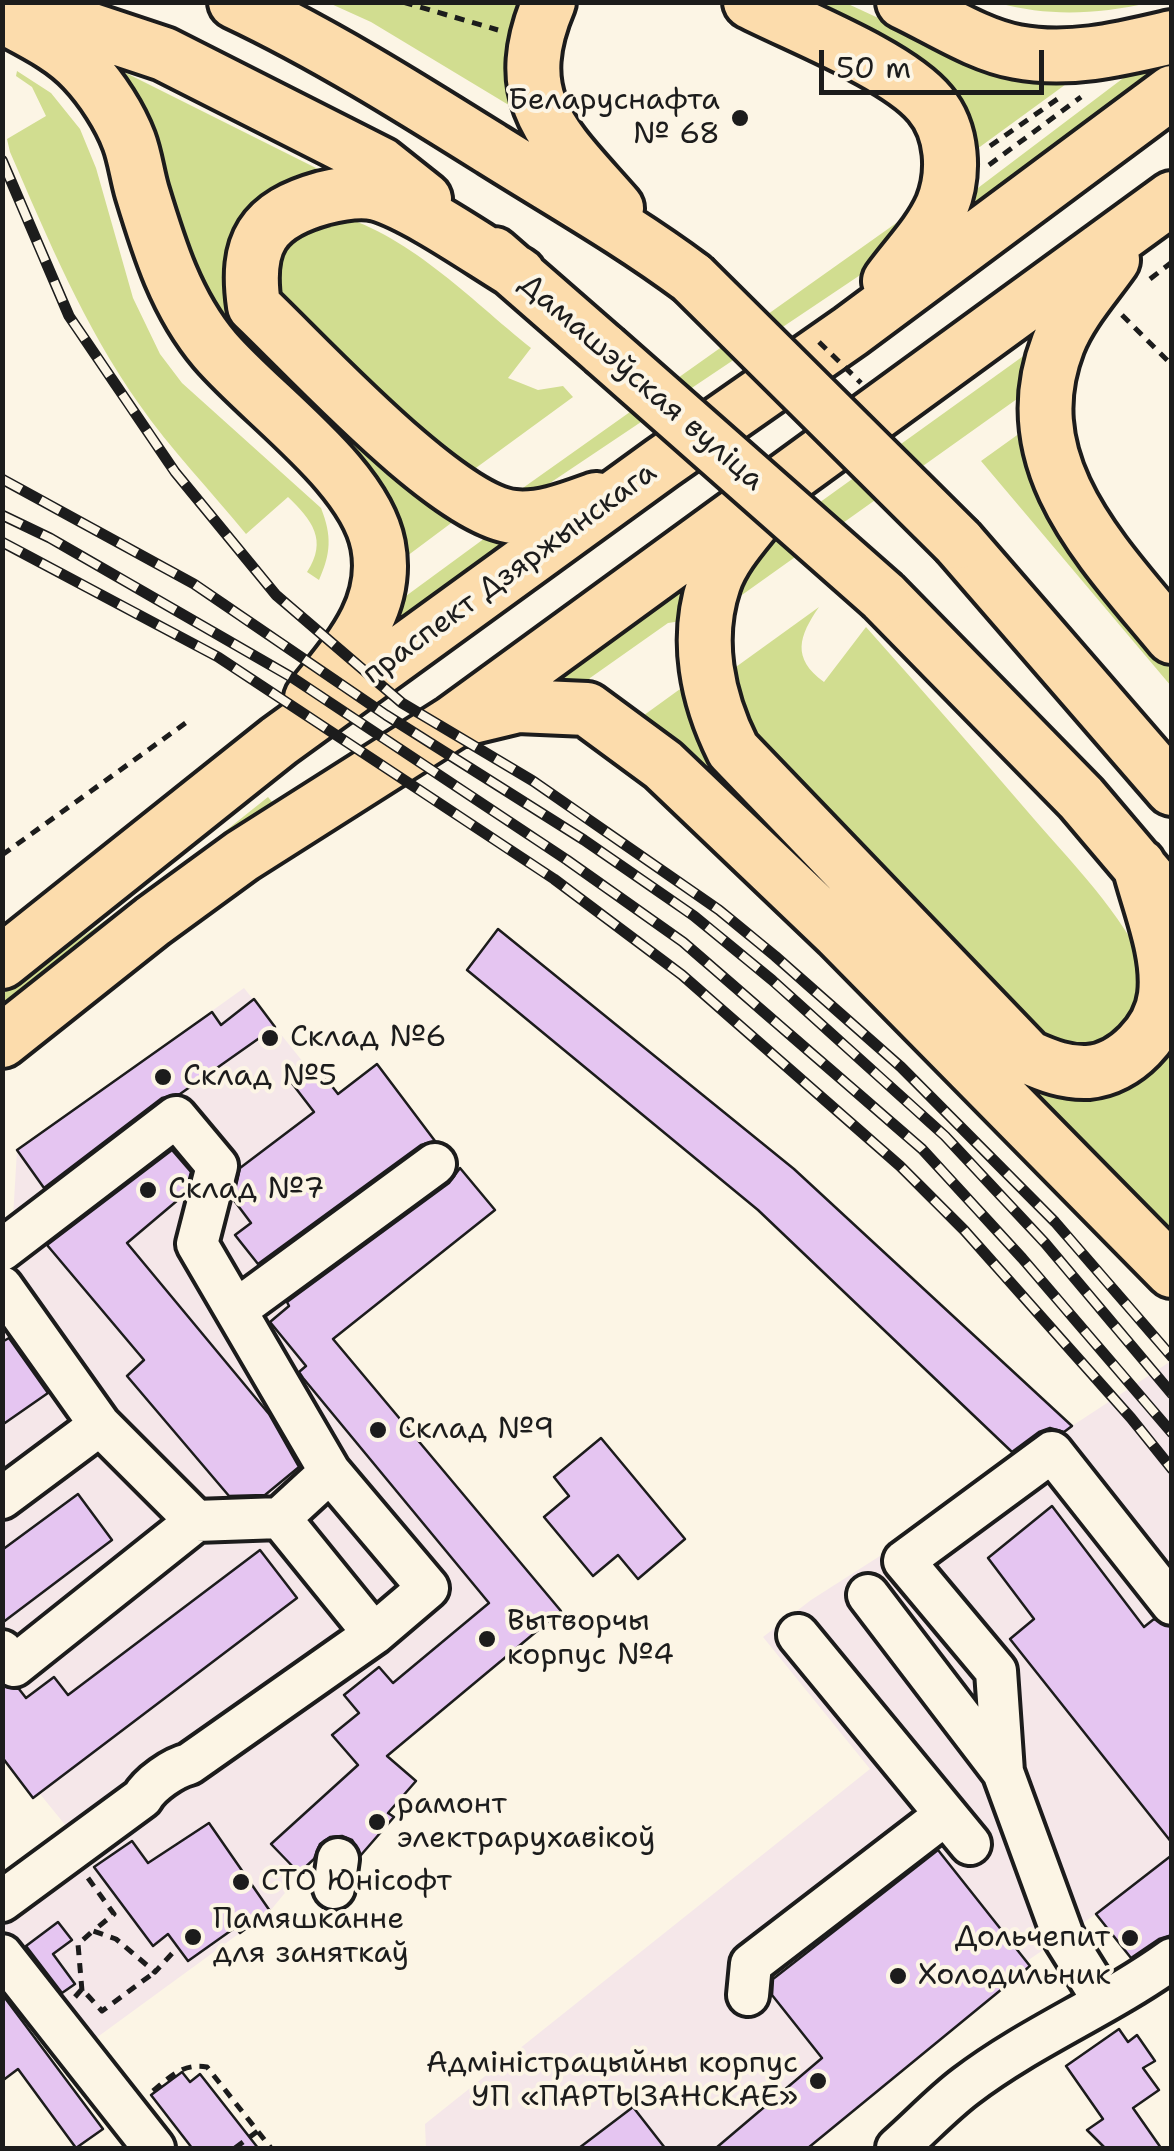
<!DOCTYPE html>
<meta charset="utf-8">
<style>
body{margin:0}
#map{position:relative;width:1174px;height:2151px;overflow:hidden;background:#fcf5e5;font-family:"Shantell Sans",sans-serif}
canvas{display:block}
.frame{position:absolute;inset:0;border:5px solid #1c1c1c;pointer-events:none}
.scale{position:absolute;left:819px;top:50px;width:225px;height:45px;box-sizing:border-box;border:5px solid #1c1c1c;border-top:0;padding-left:12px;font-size:30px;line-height:35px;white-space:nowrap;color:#1c1c1c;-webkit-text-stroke:8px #fcf5e5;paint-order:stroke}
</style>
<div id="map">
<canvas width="1174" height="2151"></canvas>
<div class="frame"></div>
<div class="scale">50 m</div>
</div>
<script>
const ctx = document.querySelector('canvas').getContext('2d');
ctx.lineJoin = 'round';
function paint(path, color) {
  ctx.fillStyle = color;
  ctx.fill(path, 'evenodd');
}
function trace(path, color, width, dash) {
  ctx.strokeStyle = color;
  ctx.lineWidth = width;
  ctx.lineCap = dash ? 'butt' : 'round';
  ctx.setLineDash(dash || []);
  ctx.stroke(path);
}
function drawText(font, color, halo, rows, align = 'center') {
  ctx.font = font + ' "Shantell Sans",sans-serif';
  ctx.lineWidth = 8;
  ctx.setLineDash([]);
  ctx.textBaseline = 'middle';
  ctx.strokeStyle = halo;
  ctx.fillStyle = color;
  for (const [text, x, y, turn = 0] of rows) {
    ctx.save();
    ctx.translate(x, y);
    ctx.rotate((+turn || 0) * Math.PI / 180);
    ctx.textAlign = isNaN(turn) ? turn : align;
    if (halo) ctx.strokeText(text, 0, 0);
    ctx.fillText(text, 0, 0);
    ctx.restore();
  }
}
const built = new Path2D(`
 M244,988L307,1067L314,1063L326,1079L330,1099L377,1064L435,1140L495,1210L334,1339L561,1611L365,1774L374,1802L308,1865L270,1911L92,2041L3,1926V1889L75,1837L40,1794L33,1798L3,1757L2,1227L13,1218L17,1150Z
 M1171,1361V1936L1136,1964L1096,1914L1027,1961L1030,1966L808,2148H426L425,2124L870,1769L763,1637L811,1600L1024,1464L1072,1426Z`);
const green = new Path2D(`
 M329,3H525L522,113L371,22Z
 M811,3H846L932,43L1073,79L977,149L970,150Z
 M998,3V2L1149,3C1097,14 1050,17 998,3Z
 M1171,66V69L960,226L970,194L1130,73Z
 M17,71L51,93L80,129L96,168L133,298L160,354L182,383L321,508C332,536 331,553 319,580L307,572C328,540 312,520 288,497L246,534C211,491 170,449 139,404C84,326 48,239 10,152L7,139L46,116L32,87L16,76Z
 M124,72L332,176L229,253L225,295L234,316L462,515L403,559L236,338L195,276L153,127L134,94L119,76Z
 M940,192L905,245L547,485L520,490Z
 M329,213C406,231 470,299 531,348L508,378L538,390L563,386L573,397L469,473L269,302L271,250Z
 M1040,344L1031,389L718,612L741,559Z
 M1020,433L1027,437L1070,547L1171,670V686L981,461Z
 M543,526L387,641L395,604L500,527Z
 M700,564L681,621L668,623L590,678L584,689L529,688Z
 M819,607C799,636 791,658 824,682L866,627C923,691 979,755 1034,819C1079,871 1131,922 1154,988L1111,1052L1036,1040L743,741L722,677Z
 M687,684C682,723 707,750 730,780L1035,1082L1148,1073L1171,1049V1237L640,718Z
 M268,797L281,813L3,1003V994L19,981L169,876Z`);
const building = new Path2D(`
 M498,929L794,1169L1072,1426L1064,1432L1050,1428L1039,1432L1012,1452L758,1210L467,970Z
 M254,999L275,1027L180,1094L162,1098L44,1188L17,1150L212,1012L221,1025Z
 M314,1063L338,1094L377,1064L435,1141L421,1145L258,1264L235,1235L251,1223L233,1199L240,1168L314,1112L291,1082Z
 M172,1150L191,1172L185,1194L127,1243L269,1414L299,1467L265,1495L229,1496L127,1376L144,1360L47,1245Z
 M460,1168L495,1210L333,1339L561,1611L387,1756L416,1781L388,1813L394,1817L361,1855L352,1840L342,1836L330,1837L320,1844L314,1859L299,1873L271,1844L358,1765L332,1735L359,1713L344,1695L379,1667L393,1683L489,1603L303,1378L299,1372L306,1366L270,1322L289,1306L287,1302L449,1183Z
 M9,1338L48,1393L2,1425V1342Z
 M601,1438L685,1539L638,1579L618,1555L593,1576L544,1517L569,1496L554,1477Z
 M78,1494L112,1540L2,1623V1550Z
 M1052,1506L1144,1627L1154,1619L1172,1627V1843L1010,1639L1034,1619L988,1558Z
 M260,1550L297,1598L33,1798L2,1757V1686L19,1689L26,1698L54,1677L68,1695Z
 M209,1823L270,1911L240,1933L236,1927L188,1961L168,1934L153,1946L94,1867L132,1841L148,1863Z
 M938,1850L1030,1966L808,2148H716L822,2058L772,1995L773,1979Z
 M1172,1855V1935L1159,1939L1131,1958L1096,1914Z
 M58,1922L72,1940L53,1954L75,1984L62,1993L26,1946Z
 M2,1994L103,2129L76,2148L18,2069L2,2081Z
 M1119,2029L1128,2042L1137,2035L1155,2061L1143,2068L1159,2090L1133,2108L1161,2148H1105L1087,2130L1103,2119L1066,2066Z
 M182,2072L190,2082L200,2074L258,2148H192L151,2095Z
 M633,2107L665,2148H579Z`);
const path = new Path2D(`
 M403,2L498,30
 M990,146L1059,98
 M989,165L1081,97
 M1150,279L1172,262
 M1122,315L1172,365
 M2,855L187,722
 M88,1878L114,1914L93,1931L116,1939L155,1972L178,1947
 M82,1991L78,1944L93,1931
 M75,1997L82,1989L102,2011L155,1972
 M153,2091C171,2076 183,2063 207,2067L271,2148
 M235,2148L258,2131`);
const minor = new Path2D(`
 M2,1250L176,1117L217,1166L197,1244L330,1472L280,1518
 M2,1287L100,1425
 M236,1310L435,1164
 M330,1472L428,1588L374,1634
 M2,1498L100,1425L196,1521
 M868,1595L1003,1772
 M798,1635L970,1844
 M2,1651L14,1666L196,1521L280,1518L374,1634L189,1764C173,1768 150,1784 142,1798L2,1901
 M334,1888L338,1859
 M2,1955L154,2148
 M748,1995L751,1964L945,1815
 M1103,2000L1063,1936L1003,1772L996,1671L904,1561L1052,1452L1172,1604
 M897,2148C920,2128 942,2104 966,2086C1030,2037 1107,2006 1172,1959`);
const major = new Path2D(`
 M235,2C324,44 410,98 493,150C560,192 629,231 692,278
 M549,2C507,101 556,138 617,208
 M750,2C797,26 898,65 930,104C953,131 955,174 942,206C929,235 907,256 889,281
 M903,2C939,19 978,45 1017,52C1070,62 1121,49 1172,37
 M29,9L164,54L381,164L425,199
 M2,16C31,32 62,46 84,70C102,89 120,117 129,141C135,157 137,175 142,192C159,248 176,304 215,350C261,404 365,475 378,545C390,608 347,652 311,698
 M494,254L604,350
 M1113,260C1094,287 1070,313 1058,344C1012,463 1102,552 1172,637
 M519,274C482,252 416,205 377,194C360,190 339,194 323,198C262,215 245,243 254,306C306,355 448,511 514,517C541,520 571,508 596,499
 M762,511C745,533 723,556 714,583C695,639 707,698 733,750L1028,1057C1048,1066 1066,1073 1088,1072C1126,1069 1161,1031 1165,995C1170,953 1149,905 1139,865
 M958,542L1172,789
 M883,596L1081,798L1159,890
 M464,719L518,706L587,709L663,765L839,933L1172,1271
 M2,962L279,741L662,463L851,331L1172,92
 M2,1041L153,921L242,856L453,722L1172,198`);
const rail = new Path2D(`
 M2,160L69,316L175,472L276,595L402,703L533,781L719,910L775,956L901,1067L1055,1222L1172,1357
 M2,479L194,584L386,715L584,840L694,916L772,980L945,1136L1045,1243L1172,1394
 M2,515L50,538L293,678L567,860L683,942L922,1149L1022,1258L1172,1433
 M2,542L218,657L554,879L682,975L900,1166L964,1230L1131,1418L1172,1469`);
const pathBridge = new Path2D(`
 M819,342L861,383`);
const majorBridge = new Path2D(`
 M692,278L958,542
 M604,350L883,596`);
const markers = [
 [740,118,10,"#1c1c1c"],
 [270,1038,10,"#1c1c1c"],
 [163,1077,10,"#1c1c1c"],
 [148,1190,10,"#1c1c1c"],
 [378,1430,10,"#1c1c1c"],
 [487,1639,10,"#1c1c1c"],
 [377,1822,10,"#1c1c1c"],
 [241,1882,10,"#1c1c1c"],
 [193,1937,10,"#1c1c1c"],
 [1130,1938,10,"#1c1c1c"],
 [898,1976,10,"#1c1c1c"],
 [818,2081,10,"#1c1c1c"]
];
const poiNames = [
 ["Беларуснафта",720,101,"right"],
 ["№ 68",720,135,"right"],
 ["Склад №6",290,1038],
 ["Склад №5",183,1077],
 ["Склад №7",168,1190],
 ["Склад №9",398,1430],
 ["Вытворчы",507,1622],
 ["корпус №4",507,1656],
 ["рамонт",397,1805],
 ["электрарухавікоў",397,1839],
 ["СТО Юнісофт",261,1882],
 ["Памяшканне",213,1920],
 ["для заняткаў",213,1954],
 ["Дольчепит",1110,1938,"right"],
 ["Холодильник",918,1976],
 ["Адміністрацыйны корпус",798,2064,"right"],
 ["УП «ПАРТЫЗАНСКАЕ»",798,2098,"right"]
];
const streetNames = [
 ["Дамашэўская вуліца",641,383,41],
 ["праспект Дзяржынскага",510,574,-36]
];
paint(built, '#f5e7e9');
paint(green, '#d1dd90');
paint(building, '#e5c5f1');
trace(building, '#1c1c1c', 2.5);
trace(minor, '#1c1c1c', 48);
trace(major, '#1c1c1c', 60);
trace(path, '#1c1c1c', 5, [10, 8]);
trace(minor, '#fcf5e5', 40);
trace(major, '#fcdcac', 52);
trace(rail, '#1c1c1c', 11);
trace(rail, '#fcf5e5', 8, [22]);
trace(majorBridge, '#1c1c1c', 60, []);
trace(pathBridge, '#1c1c1c', 5, [10, 8]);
trace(majorBridge, '#fcdcac', 52);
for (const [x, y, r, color] of markers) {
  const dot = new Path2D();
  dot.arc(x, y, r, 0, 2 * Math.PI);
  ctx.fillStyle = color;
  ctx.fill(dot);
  trace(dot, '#fcf5e5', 4);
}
drawText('30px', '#1c1c1c', '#fcf5e5', poiNames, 'left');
drawText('30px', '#1c1c1c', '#fcf5e5', streetNames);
</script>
